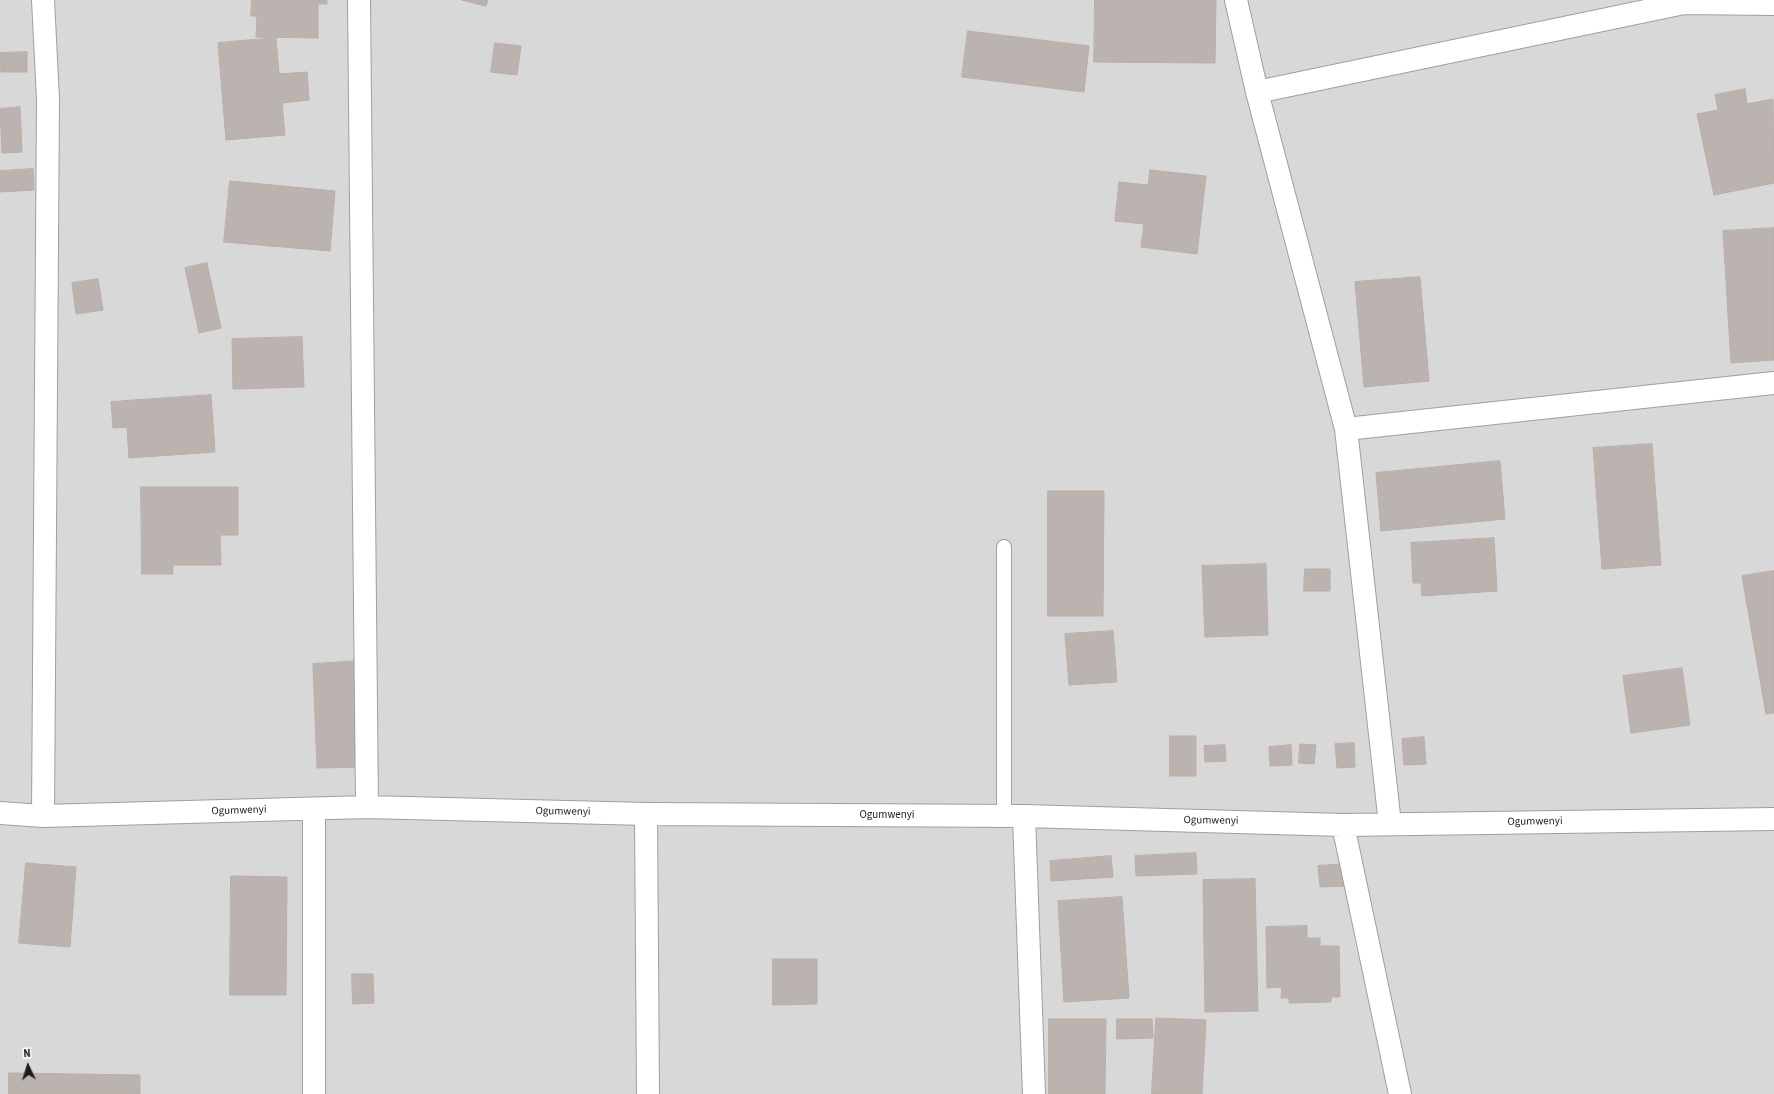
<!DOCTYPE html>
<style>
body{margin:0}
#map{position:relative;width:1774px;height:1094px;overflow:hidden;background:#ebe7e1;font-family:"Source Sans 3",sans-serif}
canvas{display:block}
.north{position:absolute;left:8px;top:1046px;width:40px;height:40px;-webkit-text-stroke:3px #fff;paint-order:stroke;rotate:356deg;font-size:11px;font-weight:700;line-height:16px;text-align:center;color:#1b1b1b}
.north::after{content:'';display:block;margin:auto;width:14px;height:18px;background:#1b1b1b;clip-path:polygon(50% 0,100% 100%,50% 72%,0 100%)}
</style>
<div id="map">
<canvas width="1774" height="1094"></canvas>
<div class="north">N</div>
</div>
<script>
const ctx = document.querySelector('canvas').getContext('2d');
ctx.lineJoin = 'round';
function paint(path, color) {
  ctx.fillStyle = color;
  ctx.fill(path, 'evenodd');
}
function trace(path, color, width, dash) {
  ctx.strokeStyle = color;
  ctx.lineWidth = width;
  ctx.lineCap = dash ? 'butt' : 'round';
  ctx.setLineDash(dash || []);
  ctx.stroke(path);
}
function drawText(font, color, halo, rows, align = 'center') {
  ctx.font = font + ' "Source Sans 3",sans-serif';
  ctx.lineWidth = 3.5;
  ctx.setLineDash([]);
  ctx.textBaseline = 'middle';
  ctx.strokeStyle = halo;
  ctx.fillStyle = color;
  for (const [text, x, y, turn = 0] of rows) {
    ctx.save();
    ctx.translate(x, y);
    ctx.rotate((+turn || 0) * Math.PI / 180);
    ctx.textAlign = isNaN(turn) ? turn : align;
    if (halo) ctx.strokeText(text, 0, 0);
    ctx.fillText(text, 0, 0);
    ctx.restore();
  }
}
const residential = new Path2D(`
 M0,0H1774V1094H0Z`);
const building = new Path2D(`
 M252,0H327V4H318V38L256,37L257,16H251Z
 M462,0H488L486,6Z
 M1095,0H1216L1215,63L1094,62Z
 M968,31L1089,46L1084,92L962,77Z
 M276,38L279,74L307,72L309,100L282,103L285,135L226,140L218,43Z
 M495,43L521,46L517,75L491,72Z
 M27,52V72H1L0,53Z
 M1745,89L1747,104L1773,99L1774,183L1714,195L1697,114L1718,110L1715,95Z
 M20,107L22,152L2,153L0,109Z
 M33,169L34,190L0,192V171Z
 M1150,170L1206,176L1197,254L1141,247L1144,224L1115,221L1119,182L1148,185Z
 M230,181L335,191L330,251L224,242Z
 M1774,228V360L1731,363L1723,231Z
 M207,263L221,328L199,333L185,268Z
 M1420,277L1429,381L1364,387L1355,282Z
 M98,279L103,310L76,314L72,283Z
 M302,337L304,387L233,389L232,339Z
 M211,395L215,452L129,458L127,427L113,428L111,402Z
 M1652,444L1661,565L1602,569L1593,448Z
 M1500,461L1505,519L1381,531L1376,473Z
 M141,487H238V535H220L221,565H173V574H142Z
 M1048,491H1104L1103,616H1048Z
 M1494,538L1497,591L1422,596L1421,583H1413L1411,543Z
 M1266,564L1268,635L1205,637L1202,566Z
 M1305,569H1330V591H1304Z
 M1774,571V713L1766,714L1742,576Z
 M1113,631L1117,682L1069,685L1065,634Z
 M360,661L365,767L317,768L313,664Z
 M1682,668L1690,725L1631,733L1623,676Z
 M1170,736H1196V776H1170Z
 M1424,737L1426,764L1404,765L1402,739Z
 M1354,743L1355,767L1337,768L1335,744Z
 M1300,744L1316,745L1314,764L1299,763Z
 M1225,745L1226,761L1205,762L1204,746Z
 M1291,745L1292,765L1270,766L1269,747Z
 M1196,853L1197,874L1136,876L1135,856Z
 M1111,856L1113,877L1051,881L1050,861Z
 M26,863L76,867L70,947L19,943Z
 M1345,864L1347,886L1320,887L1318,866Z
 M231,876L287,877L286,995H230Z
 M1255,879L1258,1011L1205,1012L1203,880Z
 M1122,897L1129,998L1064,1002L1058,901Z
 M1307,926V938H1320V946H1339L1340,997H1331V1002L1289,1003V998H1281L1282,987L1267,988L1266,927Z
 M773,959H817V1004L773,1005Z
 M352,974H373L374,1003L353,1004Z
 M1156,1018L1206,1020L1202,1094H1152Z
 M1049,1019H1106L1105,1094H1049Z
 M1117,1019H1152L1153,1038L1117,1039Z
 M9,1073L140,1075V1094H9Z`);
const lane = new Path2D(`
 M1004,547V816`);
const street = new Path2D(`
 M359,0L367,807
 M1236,0L1257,92L1346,429L1390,824
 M1257,92L1684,3L1774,4
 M1346,429L1774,383
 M314,809V1094
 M0,813L43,816L367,807L646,814L1024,816L1343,825L1774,819
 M646,814L648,1094
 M43,816L48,99L43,0
 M1024,816L1034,1094
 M1343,825L1400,1094`);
const streetNames = [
 ["Ogumwenyi",239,811,-2],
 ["Ogumwenyi",563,812,1],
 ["Ogumwenyi",887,816],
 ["Ogumwenyi",1211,821,1],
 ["Ogumwenyi",1535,822,-1]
];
paint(residential, '#d9d8d8');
paint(building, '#bbb3af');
trace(building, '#bbaea6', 1);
trace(lane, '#9f9f9f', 16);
trace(street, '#9f9f9f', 24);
trace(lane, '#fff', 14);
trace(street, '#fff', 22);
drawText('11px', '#1b1b1b', '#fff', streetNames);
</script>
